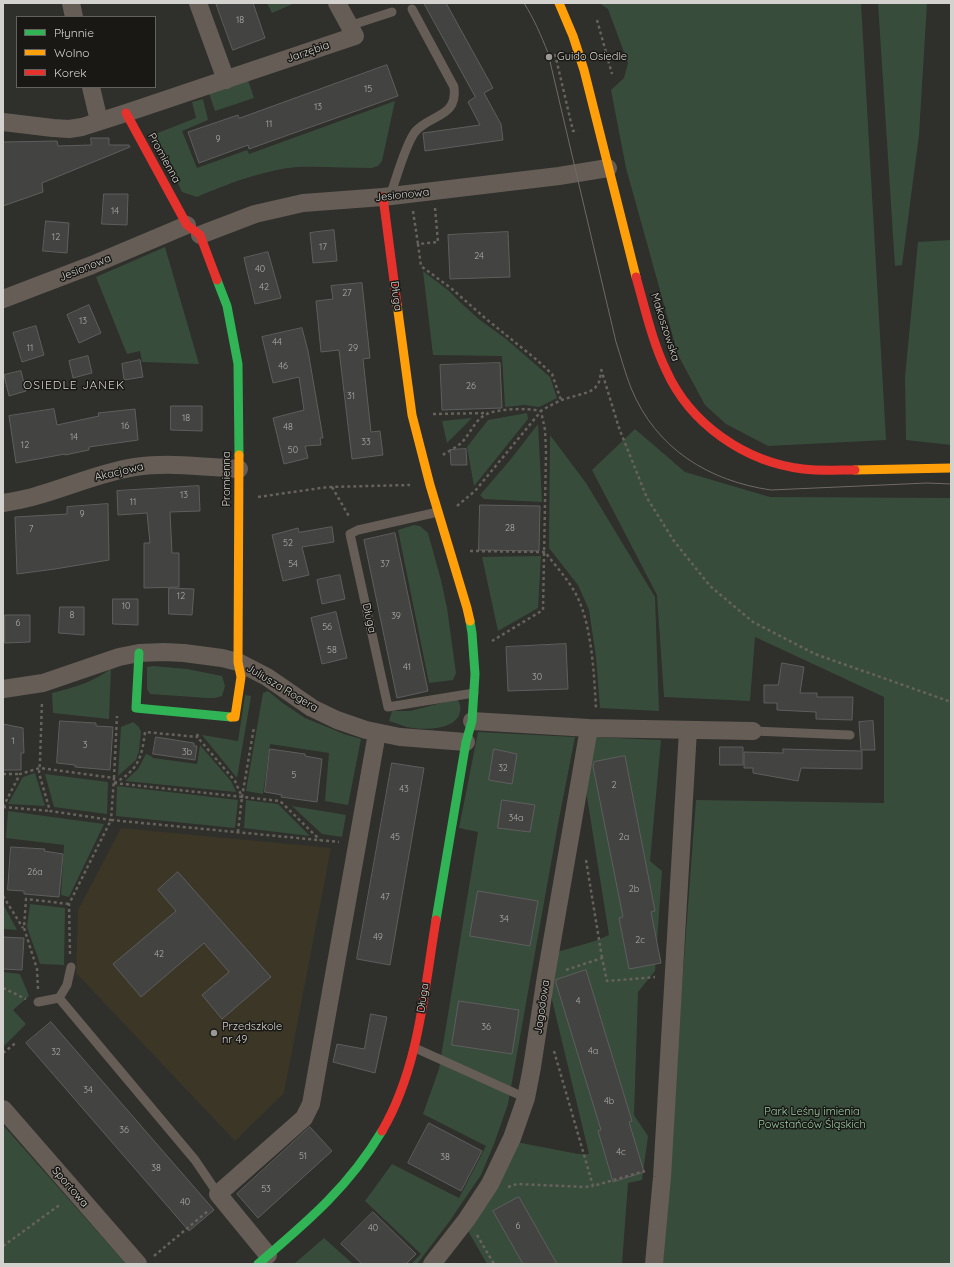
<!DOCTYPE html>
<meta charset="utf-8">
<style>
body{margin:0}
#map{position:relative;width:954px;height:1267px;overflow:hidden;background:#2f2f2b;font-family:Quicksand,sans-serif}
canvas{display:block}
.frame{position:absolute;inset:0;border:4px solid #d3d2ce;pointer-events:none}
.legend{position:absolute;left:16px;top:16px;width:140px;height:72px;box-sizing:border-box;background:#191815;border:1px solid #63625f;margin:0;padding:5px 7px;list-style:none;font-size:12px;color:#d3d2ce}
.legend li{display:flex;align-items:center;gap:8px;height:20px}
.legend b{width:20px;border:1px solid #63625f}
</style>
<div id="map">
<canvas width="954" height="1267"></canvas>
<div class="frame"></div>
<ul class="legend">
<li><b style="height:5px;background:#30b455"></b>Płynnie</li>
<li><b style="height:5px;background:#ff9f0a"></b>Wolno</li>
<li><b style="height:5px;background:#e5322d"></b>Korek</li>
</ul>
</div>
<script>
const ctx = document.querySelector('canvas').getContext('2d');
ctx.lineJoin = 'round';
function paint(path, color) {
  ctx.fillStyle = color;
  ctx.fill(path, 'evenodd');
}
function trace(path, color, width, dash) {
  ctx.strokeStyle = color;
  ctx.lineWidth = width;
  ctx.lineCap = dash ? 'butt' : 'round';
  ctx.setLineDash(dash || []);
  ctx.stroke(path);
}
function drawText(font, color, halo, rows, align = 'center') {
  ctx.font = font + ' Quicksand,sans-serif';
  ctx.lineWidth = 3;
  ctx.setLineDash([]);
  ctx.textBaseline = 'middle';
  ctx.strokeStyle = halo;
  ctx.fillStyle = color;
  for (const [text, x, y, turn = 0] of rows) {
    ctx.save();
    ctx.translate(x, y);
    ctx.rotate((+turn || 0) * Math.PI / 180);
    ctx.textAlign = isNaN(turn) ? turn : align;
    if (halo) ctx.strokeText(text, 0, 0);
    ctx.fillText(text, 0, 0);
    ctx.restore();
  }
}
const education = new Path2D(`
 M121,828L331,848L284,1093L235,1141L76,973L78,910Z`);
const green = new Path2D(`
 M267,3H295L272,13Z
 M599,3H861L886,440L768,446L726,424L705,405L678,355L626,168L611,90L624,78L628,63L608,9Z
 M878,3H927L919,135L902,265L895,266Z
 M247,77L254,98L215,111L208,90Z
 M203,99L208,120L182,131L197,168L247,150L249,154L395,101L382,161L378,166L372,168C347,168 321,166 297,167C264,170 227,184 197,197L182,192L155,134L196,118L192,102Z
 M951,240V445L906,440L905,377L918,242Z
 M165,247L199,364L142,362L140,351L127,354L96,277Z
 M423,271L449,291L463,305L480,320L506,339L550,377L557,398L539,407L524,405L505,407L502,356L433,355Z
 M527,413L528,419L474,486L467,447L488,420Z
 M472,418L447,443L442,421Z
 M538,424L542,502L484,499L480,495L511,459Z
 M635,429L685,472L770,497L951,498V1264H661L696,800L884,803V697L755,637L750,701L664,697L657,595L592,470Z
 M550,435L586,483L655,597L659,711L600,708L596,657L589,610L578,585L549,548Z
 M414,525L420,526L428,533L441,580L447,608L456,673L453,680L429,683L398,530Z
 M541,556L538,608L498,631L482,557Z
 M153,666L187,669L222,676L225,686L222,696L215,698H207L150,694L147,689V667Z
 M111,669L109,719L53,713L52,693C76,687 90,683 111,669Z
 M268,691L284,704L305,718L344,734L361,739L348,805L325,801L329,753L270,744L263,794L246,791L263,693Z
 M245,695L251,696L237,778L202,735L238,741Z
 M453,700H458C461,706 461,709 459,715C452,731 421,730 407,727C401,725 395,723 389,721L392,711H410Z
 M133,722L139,727L141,732L139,751L136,760L118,776L121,727Z
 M478,732L575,737L558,824L508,1104L494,1144L481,1175L449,1222L417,1264H411L421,1254L365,1201L392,1164L459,1198L486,1146L423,1114L439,1069L478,832L459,828Z
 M594,737L661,740L650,861L662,871L655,971L638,992L634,1115L648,1136L642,1180L628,1183L622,1264H487L464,1224L516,1142L578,1154H589L548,983L554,953L595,941L609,935L583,772Z
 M200,745L231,781L236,792L125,781L138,769L146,754L151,756L153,758L197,764Z
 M35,773L45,806L8,804L23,777Z
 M45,774L108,782L107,814L54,807Z
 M117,786L238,800L235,828L116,816Z
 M246,800L278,804L310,836L244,828Z
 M292,806L346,815L342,837L322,834Z
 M8,811L104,824L69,897L61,895L64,845L6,838Z
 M3,904L17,930L3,929Z
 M30,904L65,908L64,965L40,964L27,927Z
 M3,972L20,974L29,996L13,1010L26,1024L3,1047Z
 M3,1125L126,1264H3Z
 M324,1238L353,1264H294Z`);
const building = new Path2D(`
 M216,3H253L265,38L233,50Z
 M424,3H446L493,88L484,93L501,124L503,140L425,151L423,133L480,125L468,102L475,97Z
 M387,65L398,96L249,149L248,145L199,163L188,132L238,115L239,118Z
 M91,138H109V145H129L130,147L42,183L43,192L3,206V142L57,141L58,146L91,145Z
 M104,194H128L127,225L102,224Z
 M46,221L69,223L67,253L43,251Z
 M334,230L337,261L313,263L310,233Z
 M508,232L510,277L450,279L448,235Z
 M268,252L281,298L255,304L244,258Z
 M362,283L370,358L363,359L371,432L380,431L383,455L352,459L339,350L321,352L316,301L333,299L331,286Z
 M89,305L101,333L79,343L67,315Z
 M36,326L44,355L22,362L13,333Z
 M302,328L308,351L323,438H320L321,445L305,446L308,458L284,464L273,418L304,410L299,377L273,383L262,337Z
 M88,356L92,373L73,378L69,361Z
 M140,360L143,377L124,380L122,364Z
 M500,363L502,408L442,410L440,365Z
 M21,371L26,391L9,396L4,375Z
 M171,406H202V431L171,430Z
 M54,409L57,425L99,416L98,413L135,409L138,440L89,447V450L65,455V454L16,463L9,416Z
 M466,449L467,465H451L450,450Z
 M199,486L200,511L170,512L172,553H179V587L144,588V543H150L147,513L118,515L117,491Z
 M108,504L109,560L55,569L17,574L15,517L67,514V507Z
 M480,505L540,506L539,551L479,550Z
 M332,527L334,542L302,547L309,575L283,581L272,535L298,528L299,532Z
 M395,533L428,691L397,698L364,540Z
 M340,575L345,599L322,604L317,580Z
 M169,588L194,589L192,615L169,614Z
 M113,599H138V625L113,624Z
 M60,607H84V635L59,633Z
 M336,612L347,658L322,664L311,618Z
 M5,615H30V642L5,643Z
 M566,644L568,689L508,691L506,647Z
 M782,663L804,667L800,693H817V697H853L852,720L816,719V712L777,710V703H764V685H778Z
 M60,721L96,723V726L113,727L110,770L75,767V765L57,763Z
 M873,721L875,750H861L859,722Z
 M3,724L23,728L24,753H21V770H3Z
 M156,737L194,743V746H197L195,760L153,754Z
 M720,747H743V765H720Z
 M270,749L305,754V756L322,759L317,802L281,797L282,795L265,792Z
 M494,749L517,754L512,784L489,780Z
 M783,749L862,751V769L801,768L798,781L753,773V768H744V752L783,753Z
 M625,756L655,911L651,912L661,963L629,969L619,918L623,917L593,766L594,762Z
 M392,763L424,768L390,965L357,959Z
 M502,800L535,805L530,832L498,828Z
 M11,847L45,849L44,851L63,854L59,897L24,894V891L8,890Z
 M178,872L271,977L222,1019L202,995L229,972L204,943L141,997L113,964L176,911L158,890Z
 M478,891L538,901L530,946L470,936Z
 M3,937L24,938L22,970L3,969Z
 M586,970L632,1121L629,1122L644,1172L613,1182L598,1131L601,1130L556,983V980Z
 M459,1001L519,1010L512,1054L452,1045Z
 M371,1014L387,1017L375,1073L333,1062L337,1044L364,1049Z
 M51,1022L214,1210L189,1231L26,1043Z
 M429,1123L482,1151L461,1191L408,1163Z
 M310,1127L332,1151L258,1218L237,1194Z
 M519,1197L544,1241L557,1264H523L493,1211Z
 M373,1212L416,1254L406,1264H362L341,1244Z`);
const path = new Path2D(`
 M597,20L612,74
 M555,54L573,131L578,130
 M435,208L438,242L418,244L421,266L452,289L485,318L537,360L552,374L561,400
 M413,211L418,244
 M601,369L619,428L647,498L674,541L710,586L753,622L815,654L951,702
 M433,414L488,413
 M443,455C448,451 456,448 461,443C470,435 474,421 485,415C498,408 527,408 541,411L545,430L546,452L543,610L492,641
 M332,487L350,518
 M258,497L328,487L410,485
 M457,506L475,491L542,410L561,400L589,392L595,388L599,382L601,373
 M470,551L545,552C554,564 565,576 573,589C592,619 594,674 596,709
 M197,734L199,739L235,781L242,797L254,727
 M3,774H20
 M114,778L117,716
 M114,783L280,801L320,840
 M114,783C138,771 142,757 145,732L198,737
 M3,807L20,774L40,768L114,778L111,820L50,811L39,773L40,762L42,701
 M3,807L50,811
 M238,832L242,797
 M586,860L602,958
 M3,896L23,928
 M70,954L69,904L111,820L339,842
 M566,970L602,958L607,981L655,977
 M3,988L26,999
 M38,989L37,969L24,928L26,899L69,904
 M554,1051L593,1186L645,1171
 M3,1053L17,1042
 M508,1187L517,1184L585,1187L593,1186
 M477,1235L494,1264
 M3,1246L61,1204
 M154,1256L208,1211`);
const lane = new Path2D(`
 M349,26L392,12
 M390,196C396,180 405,145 415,132C430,114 458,118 454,87L412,9
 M438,512L358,530L350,534L388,707L474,693
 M753,731L850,735
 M59,998L67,985L71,967
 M38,1002L59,998L195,1160L218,1194
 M415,1048L526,1098`);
const street = new Path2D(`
 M71,3L74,17
 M198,3L226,80
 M91,87L99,121
 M3,122L53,128L69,129L82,127L126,113L355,36L337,3
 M200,235L255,214L303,203L383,197L559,176L608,168
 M3,299L92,265L187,225
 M3,503C15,501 27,499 39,495C71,486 102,472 135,467C170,462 205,467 239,469
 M3,689L43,683L119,657L139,653L164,652L184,653L222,658L238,662L267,677L312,708L337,720L366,730L400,737L466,742
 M472,721L589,728L753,731
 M3,1109L138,1264
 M268,1255L218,1194L304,1118L311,1104L377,733
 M432,1264L467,1219L490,1184L512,1138L526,1098L532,1067L546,976L589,728
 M654,1264L662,1177L688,730`);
const fast = new Path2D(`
 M217,280L227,306L238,364L239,455
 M139,653L136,708L231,717
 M436,920L466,742L472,721L475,674L472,633L470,621
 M258,1264C307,1222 348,1188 382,1131`);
const slow = new Path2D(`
 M559,3L573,36L584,70L636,277
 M397,304L412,415L430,485L467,608L470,621
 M855,470L951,468
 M231,717H235L241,677L238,662L239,455`);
const jam = new Path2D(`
 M126,113L187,225L200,235L217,280
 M383,197L397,304
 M636,277C645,308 652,341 666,370C690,424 745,462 803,469C820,471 838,470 855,470
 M382,1131C419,1068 424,991 436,920`);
const tram = new Path2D(`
 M524,3C534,19 541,35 548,53L616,342C621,357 625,373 631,388C656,449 709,481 771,490L927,483L951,484`);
const markers = [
 [549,57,4,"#9a9995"],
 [214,1033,4,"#9a9995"]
];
const numberNames = [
 ["18",240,20],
 ["15",368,89],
 ["13",318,107],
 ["11",269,124],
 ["9",218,139],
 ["14",115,211],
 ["12",56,237],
 ["17",323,247],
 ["24",479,256],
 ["40",260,269],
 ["42",264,287],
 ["27",347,293],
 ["13",83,321],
 ["44",277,342],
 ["11",30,348],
 ["29",353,348],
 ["46",283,366],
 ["26",471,386],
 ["31",351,396],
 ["18",186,418],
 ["16",125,426],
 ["48",288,427],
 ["14",74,437],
 ["33",366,442],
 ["12",25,445],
 ["50",293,450],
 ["13",184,495],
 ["11",133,502],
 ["9",82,514],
 ["28",510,528],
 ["7",31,529],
 ["52",288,543],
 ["54",293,564],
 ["37",385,564],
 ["12",181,596],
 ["10",126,606],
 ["8",72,615],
 ["39",396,616],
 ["6",18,623],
 ["56",327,627],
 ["58",332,650],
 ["41",407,667],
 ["30",537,677],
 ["1",13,741],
 ["3",85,745],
 ["3b",187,752],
 ["32",503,768],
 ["5",294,775],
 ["2",614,785],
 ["43",404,789],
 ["34a",516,818],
 ["45",395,837],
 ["2a",624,837],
 ["26a",35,872],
 ["2b",634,889],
 ["47",385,897],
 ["34",504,919],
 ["49",378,937],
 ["2c",640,940],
 ["42",159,954],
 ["4",578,1001],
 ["36",486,1027],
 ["4a",593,1051],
 ["32",56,1052],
 ["34",88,1090],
 ["4b",609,1101],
 ["36",124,1130],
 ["4c",621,1152],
 ["51",303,1156],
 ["38",445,1157],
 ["38",156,1168],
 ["53",266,1189],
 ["40",185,1202],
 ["6",518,1226],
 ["40",373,1228]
];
const streetNames = [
 ["Jarzębia",308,52,-19],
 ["Promienna",164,158,61],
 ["Jesionowa",402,195,-6],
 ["Jesionowa",85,268,-22],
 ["Długa",396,296,82],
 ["Makoszowska",665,327,72],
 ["Akacjowa",119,472,-13],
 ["Promienna",227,479,-90],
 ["Długa",369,618,77],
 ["Juliusza Rogera",282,688,31],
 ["Długa",423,998,-81],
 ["Jagodowa",542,1007,-82],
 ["Sportowa",70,1187,49]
];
const poiNames = [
 ["Guido Osiedle",557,57],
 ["Przedszkole",222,1027],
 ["nr 49",222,1040]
];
const parkNames = [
 ["Park Leśny imienia",812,1112],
 ["Powstańców Śląskich",812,1125]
];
const neighbourhoodNames = [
 ["OSIEDLE JANEK",74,385]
];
paint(education, '#3c3627');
paint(green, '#384c3b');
paint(building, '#434342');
trace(building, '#5e5e5e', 1);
trace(path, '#66625c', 2.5, [3, 3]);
trace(lane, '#655d56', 9);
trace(street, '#655d56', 18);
trace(fast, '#30b455', 9);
trace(slow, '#ff9f0a', 9);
trace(jam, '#e5322d', 9);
trace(tram, '#706a65', 1);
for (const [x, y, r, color] of markers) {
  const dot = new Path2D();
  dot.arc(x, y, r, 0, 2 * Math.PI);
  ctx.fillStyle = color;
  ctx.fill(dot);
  trace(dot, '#191815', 1.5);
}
drawText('9px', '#afaeab', null, numberNames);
drawText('11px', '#d3d2ce', '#191815', streetNames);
drawText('11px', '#d3d2ce', '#191815', poiNames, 'left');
drawText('11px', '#9acea5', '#191815', parkNames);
ctx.letterSpacing = '1px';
drawText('12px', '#d3d2ce', '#191815', neighbourhoodNames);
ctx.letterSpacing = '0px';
</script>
